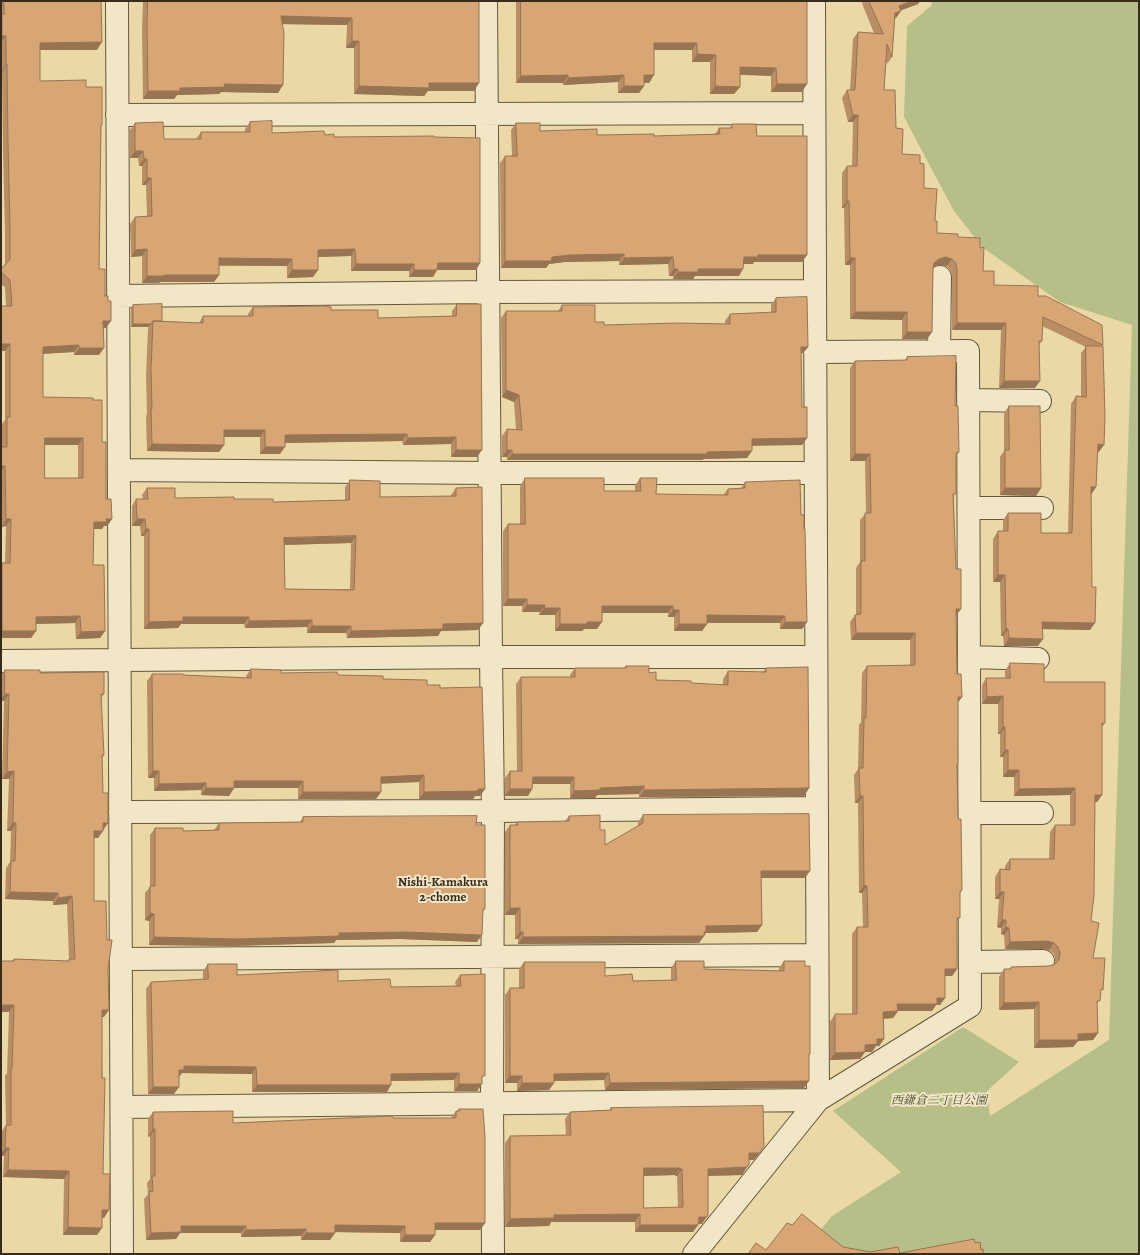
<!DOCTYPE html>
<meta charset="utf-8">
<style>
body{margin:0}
#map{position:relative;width:1140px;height:1255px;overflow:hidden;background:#ead9a7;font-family:Alegreya,serif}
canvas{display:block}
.frame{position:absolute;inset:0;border:2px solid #372b1e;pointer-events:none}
</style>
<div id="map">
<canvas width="1140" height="1255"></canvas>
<div class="frame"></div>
</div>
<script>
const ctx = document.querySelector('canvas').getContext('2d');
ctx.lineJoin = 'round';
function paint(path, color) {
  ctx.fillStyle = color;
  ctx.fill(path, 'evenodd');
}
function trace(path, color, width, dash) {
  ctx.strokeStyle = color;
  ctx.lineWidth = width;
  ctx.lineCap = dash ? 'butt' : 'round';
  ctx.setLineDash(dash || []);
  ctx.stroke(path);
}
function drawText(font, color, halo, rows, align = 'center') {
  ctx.font = font + ' Alegreya,"Noto Serif JP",serif';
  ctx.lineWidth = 4;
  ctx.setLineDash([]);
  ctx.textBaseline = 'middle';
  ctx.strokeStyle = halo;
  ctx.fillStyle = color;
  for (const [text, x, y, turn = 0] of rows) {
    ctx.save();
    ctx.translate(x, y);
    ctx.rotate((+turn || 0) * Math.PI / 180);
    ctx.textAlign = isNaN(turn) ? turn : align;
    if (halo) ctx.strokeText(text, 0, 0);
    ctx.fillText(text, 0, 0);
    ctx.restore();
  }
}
const green = new Path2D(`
 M931,1H1139V1254H801L832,1216L901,1172L833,1111L963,1027L1019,1062L987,1091L990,1116L1109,1040L1132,325L1060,302L982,247L954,211L904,117L907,26L932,5Z`);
const minor = new Path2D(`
 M117,1L122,1254
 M486,1L491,657L493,811L492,1104L493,1254
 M117,115L814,113
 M118,296L488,292L815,291
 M939,351L940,277
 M968,400L1040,401
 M119,470L490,473H815
 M969,508H1042
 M969,657L1038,659
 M1,661L491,657H816
 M120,812L493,811L817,808
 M970,813H1042
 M121,959L817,955
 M970,962L1043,961
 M122,1107L818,1100L814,1
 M694,1254L818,1100L970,1006L968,351L815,352`);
const wall = new Path2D(`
 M1,1H101L97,50H40V81L86,87L101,127L99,269L105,296L106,328H103L99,355H74V352L43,354V397L93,400L102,442L106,499L112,519L107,526H104L102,529H94L93,565L105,631L100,638L76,639L75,623L36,624V631L31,638H1V564L2,563H5L6,526L2,527L1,512V447H2V424L5,420V351L6,306L5,287L1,284V269L5,264V235L3,150L2,72H1ZM45,445H78V478H45Z
 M143,1H479L474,91H428L424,96L354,94V48H346L347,25L282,24L278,93L221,92L219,94L177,95L174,99H143L142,30Z
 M516,1H807L802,92H771V76L740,75V87L734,94H710V62H692V50H654V75L649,83H644V86L639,93H618V82L563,85V83H516Z
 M862,1H920L918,4L901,10L896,18H895L892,57L887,64L886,61L884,90L896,128L902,154L920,163L924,188L935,221L937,233L958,237L980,248L983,271L994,285L1038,296L1103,345L1102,346L1099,452H1097L1096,487L1091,494L1090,630L1042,629L1038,646H1004L1003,636H1001L1000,582H993V539L998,531H1003V520L1008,513L1041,533H1068L1071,404L1076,396H1081V353L1086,347L1042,326V341L1039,345L1035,388H999L1001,330H952V277L951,271L947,266L941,265L934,266L933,269L932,332L927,339H902V320L850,319V265H845L844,208H842V173L847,166H852L853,122H848L842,98L847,90H850L853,39L858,32L874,33L863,6Z
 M250,122L272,133L325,135L334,137L480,263L476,270H437L433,277H409V271H351V256L318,257V270L313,277L287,278V266H219V275L214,282H160L159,283H142V256L131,257L130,224L135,217L147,216L146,185H142V166H139L138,158H130V130L135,123L164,139H196L201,132H245V129Z
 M516,123L540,131L597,135L654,136L715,134L719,128H730L732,124L757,136L807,255L802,262H754L753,264H743L739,276H695L693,279H673V276H669L668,264L619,265V261L565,262L549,264L546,268H501L500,163L505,156H512L511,130Z
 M776,298L808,347L803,353H801L802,407L807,438L802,445H752L747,458L704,459L702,460H507V457H502V436L507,429L516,430L514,402L502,397L501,318L506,311H558L562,305L595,322L604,325L725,324V321L730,314L771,313V305Z
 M457,304L477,457H451V444L403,445L402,441L285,443L280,454H260V437H224V445L219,452L147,451L146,416L147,414L146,376L148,328L149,327H131V308L133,305L162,321L199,323L203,316H248V314L253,307L331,310L378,318L452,316V311Z
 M907,357L955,406L959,452L956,457L954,498L957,674L962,697L958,702V764L957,766L958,819L962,890L960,894L957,922V969L952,976H945V998L940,1005H936L932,1011H898L893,1018L884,1019V1039L879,1046H876L872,1052H865L860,1059L830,1060V1022L835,1014H852V934L857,927H863L862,893H859L858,803H855L854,775L858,769L859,725L861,722L862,673L867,666L910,665V640H851L850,622L855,615H856V568L860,562V520L866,513L865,461H850V368L855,361L905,360Z
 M1009,406L1041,488L1036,496L1000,495V457L1004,451V413Z
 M525,478L604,491H635V486L640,478L656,494L723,495L728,489L741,488L745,482L801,515L807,622L802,629H780V623H707V624L702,631H674V617H668V613H602L597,629H584L582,631H555V615H539L540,612H522V606H503V531L508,524H520V486Z
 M350,480L380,497L451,496V495L456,488L483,623L478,630L441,631L438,636L347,638L346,633H307V627L245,628L244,624H181L178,628L144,629V536H141L140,526H132V506L136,499H143L142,495L147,488L175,498L234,499L273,502L345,500V487ZM351,543L350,589H285L284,545Z
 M1010,663L1044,682L1105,723L1102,727V795L1097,802H1095L1091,921L1093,958L1101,993L1097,1005L1098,1033L1093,1040L1078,1041L1073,1047L1034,1048V1009L999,1010V977L1004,969H1009L1011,967L1048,966L1054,964L1055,960L1054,954L1049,950L1043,949H1005L1004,935L1001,934V928L997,927L999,899H995V877L1000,869L1005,870V866L1010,859H1049L1050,832L1055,825H1070V795L1014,796V777H1003V757H1000V734H998V704H982V685L986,678H1005V671Z
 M626,666L649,673L656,680L691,683L723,685V679L728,671L763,672L766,668L809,788L804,796L639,797V794L597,795L595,798H570V784H533L532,789L528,796H505V778L510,771H517L516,684L521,677H570V675L575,668H624Z
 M251,669L281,673L338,675L383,679L427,685L440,688L480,796H475L473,799H419V782L381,783L376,799H298V788H234L229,796L201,795V790L154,791V778H148L147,681L152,674L246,678V676Z
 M5,670L40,673L104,694L101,698L104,755L102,759L103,793L108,823L98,838H94V901L108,969L104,1017H102L103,1174L104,1218H102L97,1235H63L64,1179L3,1177L4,1156H1V1132L6,1125L5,1076L7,1073L9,1012L12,961L14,959L67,961L69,959L67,904L53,905V901L5,899L6,868L10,862L11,831H7L9,779H2L4,701H1V675Z
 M643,815L805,878H761L762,925L757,932L706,933L704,936L699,943L518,944V939H515V915H505V832L510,825H515L517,822L565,821L569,816L600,830L605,845L638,826V822Z
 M303,817L476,825L485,909L482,912L477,942L401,939L336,940L334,943L231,946L149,945V921L145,920V893L150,887V835L155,828L183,831L214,830L219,823L300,822Z
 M676,961L704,969L779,971V968L784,961L805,966L810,1054L809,1056L804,1088L605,1090L604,1080L554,1081V1083L549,1090L517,1091V1083H505V995L510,988H519V969L524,962L633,981L671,980V968Z
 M208,964L237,975L338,981L391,987L456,986L455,982L460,975L482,1080V1084L477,1091H454V1080L391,1081L387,1092H252V1074L182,1073L179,1077L174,1094H148L146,989L151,982L203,980V971Z
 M611,1108L759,1154L754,1160H749L742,1175L708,1176L702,1224H698V1225L693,1232H635V1222H551L549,1226L505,1227V1143L510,1136L566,1135L565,1119L570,1112L609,1110ZM675,1175V1176H677L678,1208H644V1176Z
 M459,1109L485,1223L480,1230H435V1235L430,1242H400V1233L335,1232V1233L330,1240H301V1236L241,1237V1233H180L176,1239L146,1240L144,1199L148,1194L147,1183L150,1179V1136L148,1137V1119L153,1112L233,1123L393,1118H451L456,1111H458Z`);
const shadedWall = new Path2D(`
 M912,1H920L918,4L894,13L899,6Z
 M901,11L896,18L890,20L895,13Z
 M281,16L352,18L347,25L275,24Z
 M2,36H6L1,43V37Z
 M352,41H359L354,48H346Z
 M102,42L97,50H35L40,43Z
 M654,43H697L692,50H649Z
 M697,54L716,55L710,62H692Z
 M6,64H7L2,72H1Z
 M740,67L776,68L771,76L735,74Z
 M568,75L563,83H516L521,76Z
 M624,75L618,82L563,85L568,78Z
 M644,75H654L649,83H639Z
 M429,83H479L474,91H428L424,96L354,94L359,86Z
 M224,84L283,85L278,93L221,92L219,94L177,95L174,99H143L148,91Z
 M777,84H807L802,92H771Z
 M624,86H644L639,93H618Z
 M715,86L740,87L734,94H710Z
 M853,115H858L853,122H848Z
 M135,151H143L138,158H130Z
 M144,159H147L142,166H139Z
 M147,178H151L146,185H142Z
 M847,201H849L844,208H842Z
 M147,249L142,256L131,257L135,250Z
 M355,249L351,256L313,257L318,250Z
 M624,254L619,261L565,262L549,264L546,268H501L505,261L570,255Z
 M758,255H807L802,262H754L753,264H739L744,257Z
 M673,257L668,264L619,265L624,258Z
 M946,257L952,259L947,266L941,265L934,266V263L939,259Z
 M219,258L292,259L287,266L214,265Z
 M850,258H855L850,265H845Z
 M438,263H480L476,270H437L433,277H409L414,270Z
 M356,264H414L409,271H351Z
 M674,269H678L673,276H669Z
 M698,269H743L739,276H695L693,279H673L678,272Z
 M292,270H318L313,277L287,278Z
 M164,275H219L214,282H160L159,283H142L147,276Z
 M855,312H907L902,320L850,319Z
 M103,321H111L106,328H98Z
 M957,323H1006L1001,330H952Z
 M133,324H151L149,327H131Z
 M907,332H932L927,339H902Z
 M1,344H10L5,351H1Z
 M79,345L74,352L38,354L43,347Z
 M801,347H808L803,353L796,354Z
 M79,348H104L99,355H74Z
 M1004,381H1040L1035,388H999Z
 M506,390L519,395L514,402L502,397Z
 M224,430H265L260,437H219Z
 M407,434L402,441L280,443L285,435Z
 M456,437L451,444L403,445L408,438Z
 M45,438H83L78,445H40Z
 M807,438L802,445L747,446L752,439Z
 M152,444L224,445L219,452L147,451Z
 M1098,444L1104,445L1099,452H1093Z
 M265,447H285L280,454H260Z
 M456,450H482L477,457H451Z
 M507,450H512L507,457H502Z
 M752,451L747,458L704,459L702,460H507L512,454L707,452Z
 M855,454H870L865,461H850Z
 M1,466H5L1,471Z
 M1091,487H1096L1091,495Z
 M1005,488H1041L1036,496L1000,495Z
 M6,519H11L6,526L2,527Z
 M106,519H112L107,526H104L102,529H89L94,522Z
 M137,519H145L140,526H132Z
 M146,529H149L144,536H141Z
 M356,536L351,543L279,545L284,538Z
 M998,575H1005L1000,582H993Z
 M508,599H527L522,606H503Z
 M527,605H545L540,612H522Z
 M602,606H673L668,613H597Z
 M544,608H560L555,615H539Z
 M956,609H961L956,616Z
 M673,610H679L674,617H668Z
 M707,615L785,616L780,623H702Z
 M80,616L75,623L31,624L36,617Z
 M183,617H249L244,624H181L178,628L144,629L149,622Z
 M312,620L307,627L245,628L249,621Z
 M587,622H602L597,629H584L582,631H555L560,624Z
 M785,622H807L802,629H780Z
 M1042,622L1095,623L1090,630L1037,629Z
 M483,623L478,630L441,631L438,636L347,638L351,631L443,624Z
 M679,624H707L702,631H674Z
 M312,626H351L346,633H307Z
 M1006,628L1008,629L1003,636H1001Z
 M2,631H36L31,638H1V632Z
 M105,631L100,638L76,639L81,632Z
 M856,633H915L910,640H851Z
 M1009,638L1043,639L1038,646H1004Z
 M5,694H9L4,701H1V699Z
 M1003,696L998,704H982L987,697Z
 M958,697H962L957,704Z
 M1003,727H1005L1000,734H998Z
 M1005,750H1008L1003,757H1000Z
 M1008,770H1019L1014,777H1003Z
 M14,771L9,779H2L7,772Z
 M153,771H159L154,778H148Z
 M424,775L419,782L376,784L381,777Z
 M533,777H574L570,784H528Z
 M234,781H303L298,788H229Z
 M206,783L201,790L154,791L159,784Z
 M644,786L639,794L597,795L595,798H570L574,791L600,788Z
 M206,788H234L229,796L201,795Z
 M809,788L804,796L639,797L644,790Z
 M1075,788L1070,795L1014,796L1019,789Z
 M478,789H485L480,796H475L473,799H419L424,792Z
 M510,789H532L528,796H505Z
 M303,792H381L376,799H298Z
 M1095,795H1102L1097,802H1090Z
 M860,796H863L858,803H855Z
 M13,823H16L11,831H7Z
 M103,823H108L103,830Z
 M94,831H103L98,838H88Z
 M761,871H810L805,878H756Z
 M864,885L867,886L862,893H859Z
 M10,892L58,893L53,901L5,899Z
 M1000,892H1004L999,899H995Z
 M72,896L67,904L53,905L58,898Z
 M510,908H520L515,915H505Z
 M150,913L154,914L149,921L145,920Z
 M1002,920H1006L1001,928L997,927Z
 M762,925L757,932L706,933L703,936H704L699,943L518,944L523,937L706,926Z
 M1006,927L1009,928L1004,935L1001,934Z
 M406,932L482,935L477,942L401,939L336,940L334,943L231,946L149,945L154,937Z
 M520,932H523L518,939H515Z
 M1048,941L1054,943L1049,950L1043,949H1005L1010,942Z
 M945,969H957L952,976H940Z
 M937,998H945L940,1005H936L932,1011H893L897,1004Z
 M1039,1002L1034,1009L999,1010L1004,1003Z
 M1,1005H14L9,1012H1Z
 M102,1010H109L104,1017H97Z
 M898,1011L893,1018L878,1019L883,1012Z
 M1098,1033L1093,1040L1078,1041L1073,1047L1034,1048L1039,1040L1078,1034Z
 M877,1039H884L879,1046H876L872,1052H860L865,1045Z
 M865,1052L860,1059L830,1060L835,1053Z
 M184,1066L256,1067L252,1074L182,1073L179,1077V1070Z
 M459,1073L454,1080L386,1081L391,1074Z
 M609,1073L604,1080L549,1081L554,1074Z
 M510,1076H522L517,1083H505Z
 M809,1081L804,1088L605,1090L610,1083Z
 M522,1083H554L549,1090L517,1091Z
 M459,1084H482L477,1091H454Z
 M257,1085H391L387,1092H252Z
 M153,1087H179L174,1094H148Z
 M153,1129H155L150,1136L148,1137Z
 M764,1146L754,1160H744L749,1153Z
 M5,1148H9L4,1156H1V1154Z
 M749,1164L742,1175L703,1176L708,1169Z
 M644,1168H680L675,1175L639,1176Z
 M680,1169H682L677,1176H675Z
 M8,1170L69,1171L64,1179L3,1177Z
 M102,1210H109L104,1218H97Z
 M640,1214L635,1222H551L549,1226L505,1227L510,1219L554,1215Z
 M708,1215L702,1224H694L699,1217Z
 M435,1223H485L480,1230H430Z
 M335,1225L405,1226L400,1233L330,1232Z
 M640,1225H698L693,1232H635Z
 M181,1226H246L241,1233H180L176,1239L146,1240L151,1233Z
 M68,1227L102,1228L97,1235H63Z
 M306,1229L301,1236L241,1237L246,1230Z
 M306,1233H335L330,1240H301Z
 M405,1235H435L430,1242H400Z`);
const building = new Path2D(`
 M4,1H101L102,42L40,43V81L86,80V87H102V125H101L99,269H105V296H108V301H111V321H103L104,348H79V345L43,347V397L93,398V400H102V442H106V499H111L112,519H106L107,522H94L93,565H104L105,631L81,632L80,616L36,617V631H2V563H10L11,519H6L5,466H1V447H7V417H10V344H1V306H12L10,280L1,272V269L10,259V227L8,143L7,64H6V36H2V14H4ZM45,438H83V478H45Z
 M148,1H479V83H429V88L359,86V41H352V18L281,16L284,33L283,85L224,84L225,87L180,88V91H148L147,23Z
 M521,1H807V84H777L776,68L740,67V87L715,86L716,55L697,54V43H654V75H644V86H624V75L568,78V75L521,76Z
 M869,1H912L899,6L901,11L895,13L892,57L887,44L884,90H895L896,128L903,129L902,154L920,155V163L924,164V188L937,189L935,221H937V233L958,234V237L980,238V248L984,247L983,271H994V285L1038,286V296H1046L1102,325L1103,345L1043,317L1042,341H1039L1040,381H1004L1006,323H957V270L956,263L952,259L946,257L939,259L934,263L933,269L932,332H907V312H855V258H850L849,201H847V166H857L858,115H853L847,90H855L858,32L883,34Z
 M272,121V133L324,131L325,135L334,134V137L434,136V137L480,138V263H438L437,270H414V264H356L355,249L318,250V270H292V259L219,258V275H164V276H147V249L135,250V217L152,216L151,178H147V159H144L143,151H135V123L163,122L164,139H201V132H250V122Z
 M516,123H540V131L597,129V135L654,134V136L720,134L719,128H732V124H756L757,136H807V255H758V257H744L743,269H698V272H678V269H674L673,257L624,258V254L570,255L552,257L551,261H505V156H517Z
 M807,297L808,347H801L802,407H807V438L752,439V451L707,452V454H512V450H507V429L522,430L519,395L506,390V311H562V305H595V322H604V325L676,323L730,324V314L776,312V298Z
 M162,304V321H153L151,324H133V305Z
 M457,304H481L482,450H456V437L408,438L407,434L285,435V447H265V430H224V445L152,444L151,409H152L151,369L153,321L203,323V316H253V307L325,306L331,307V310H378V318L456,316Z
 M1086,346H1103L1105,416L1104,445L1098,444L1096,487H1091L1092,587H1096L1095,623L1042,622L1043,639L1009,638L1008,629L1006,628L1005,575H998V531H1008V513H1041V533H1072L1076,396L1086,397Z
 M956,356L955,406H958L959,452L956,453V494H953L956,569H961V609H956L957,674H961L962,697H958V764H957L958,819H961L962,890L960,891V918H957V969H945V998H937V1004H897L898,1011L883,1012L884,1039H877V1044L865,1045V1052L835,1053V1014H857V927H868L867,886L864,885L863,796H860L859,768H863L864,718H866L867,666L915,665V633H856L855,615L861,614V561H865V513H871L870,454H855V361L907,360V357Z
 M1009,406H1040L1041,488H1005V450H1009Z
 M525,478H604V491H641L640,478H657L656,494L728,495V489L745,488V482L800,480L801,515H804V529H805L807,622H785V616L707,615V624H679V610H673V606H602V622H587V624H560V608H544L545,605H527V599H508V524H525Z
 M350,480L380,481V497L456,496V488L482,487L483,623L443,624V629L351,631V626H312V620L249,621V617H183V621L149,622V529H146L145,519H137L136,499H148L147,488H175V498L234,497V499H273V502L349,500ZM356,536L354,590L285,589L284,538Z
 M1010,663L1044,664V682H1105V723H1102V795H1095L1094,896L1091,921L1099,923L1093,958H1105L1103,990L1101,989L1100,1001H1097L1098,1033L1078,1034V1040H1039V1002L1004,1003V969H1011V967L1048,966L1054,965L1059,960L1060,953L1058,947L1054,943L1048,941L1010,942L1009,928L1006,927V920H1002L1004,892H1000V869L1010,870V859H1054L1055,825H1075V788L1019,789V770H1008V750H1005V727H1003V696L987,697L986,678H1010Z
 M626,666H649V673L656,672V680L691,681V683L728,685V671L766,672V668L808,667L809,788L644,790V786L600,788V790L574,791V777H533L532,789H510V771H522L521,677H575V668H626Z
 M251,669L281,670V673L337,672L338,675L383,676V679L427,680V685H440V688L482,687L485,789H478V791L424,792V775L381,777V792H303V781H234V788H206V783L159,784V771H153L152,674H183V675L251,678Z
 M5,670H40V673L104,672V694H101L104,755H102L103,793H108V823H103V831H94V901H106L107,940H112L108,969L109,1010H102V1078H105L103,1174H110L109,1210H102V1228L68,1227L69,1171L8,1170L9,1148H5L6,1125H11V1068H12L14,1005H1V961H14V959L69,961V959H75L72,896L58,898V893L10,892L11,861H15L16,823H13L14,771L7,772L9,694H5Z
 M809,814L810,871H761L762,925L706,926V932H704V936L523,937V932H520V908H510V825H518L517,822L569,821V816L600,815V830H605V845L643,823V815Z
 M477,816L476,825H485V909H483L482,935L406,932L339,933V936L236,939L154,937V914L150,913V886H155V828H183V831L219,830V823L303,822V817Z
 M676,961H704V969L784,971V961H805V966H810V1054H809V1081L610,1083L609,1073L554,1074V1083H522V1076H510V988H524V962H605V976L632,974L633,981L676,980Z
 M208,964H237V975L338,970V981L390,979L391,987L461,986L460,975L485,974V1076H482V1084H459V1073L391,1074V1085H257L256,1067L184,1066V1070H179V1087H153L151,982L208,979Z
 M763,1106L764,1146L759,1153H749V1164L747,1167L708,1169V1215L707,1217H699L698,1225H640V1214L554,1215V1218L510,1219V1136L571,1135L570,1112L612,1110L611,1108ZM644,1168H680V1169H682L683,1207L644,1208Z
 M459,1109H483L485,1137V1223H435V1235H405V1226L335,1225V1233H306V1229L246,1230V1226H181V1232L151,1233L149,1192L153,1191L152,1176H155V1129H153V1112L233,1111V1123L392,1116L393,1118H456V1111H459Z
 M802,1214L843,1247L870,1252L898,1247L900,1253L974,1239L975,1243L980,1242L981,1250L983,1249L984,1254H748L756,1243L766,1250L787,1223L792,1225Z`);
const parkNames = [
 ["西鎌倉二丁目公園",939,1101]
];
const neighbourhoodNames = [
 ["Nishi-Kamakura",443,883],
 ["2-chome",443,898]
];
paint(green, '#b6bf88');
trace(minor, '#645640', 24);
trace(minor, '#f1e6c6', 22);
paint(wall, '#ba8e65');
paint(shadedWall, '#977452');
paint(building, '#d8a575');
trace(building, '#977452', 1);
drawText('italic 12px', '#504933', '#f1e6c6', parkNames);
drawText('bold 13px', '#372b1e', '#f1e6c6', neighbourhoodNames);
</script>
